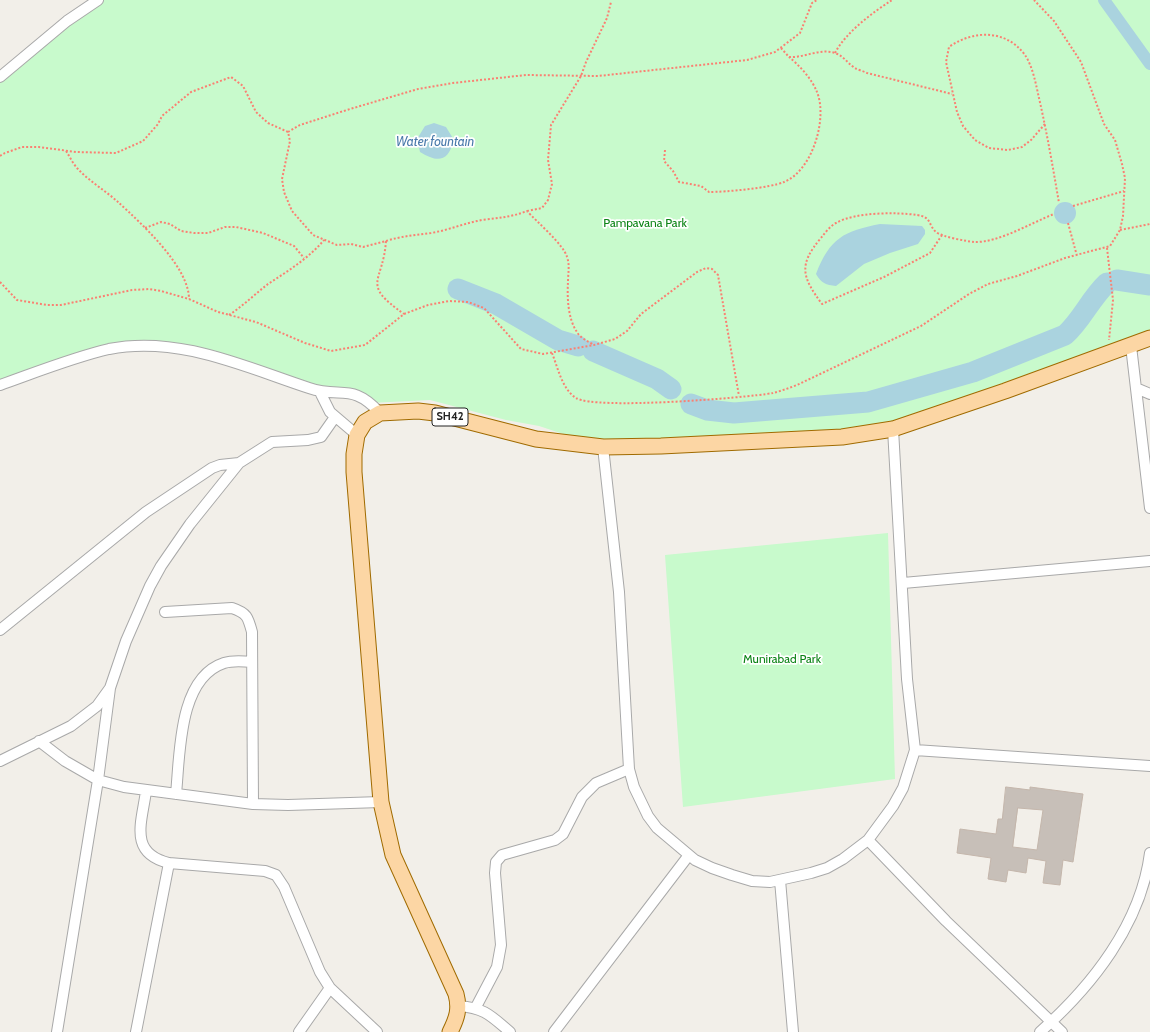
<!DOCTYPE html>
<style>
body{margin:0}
canvas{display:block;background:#f2efe9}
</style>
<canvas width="1150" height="1032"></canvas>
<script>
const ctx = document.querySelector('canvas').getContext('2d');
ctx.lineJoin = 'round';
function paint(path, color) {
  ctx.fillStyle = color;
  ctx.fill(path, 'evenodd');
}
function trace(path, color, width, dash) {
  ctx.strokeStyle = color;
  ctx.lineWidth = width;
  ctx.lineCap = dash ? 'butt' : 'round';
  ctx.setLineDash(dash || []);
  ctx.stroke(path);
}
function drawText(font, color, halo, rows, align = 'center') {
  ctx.font = font + ' Cabin,sans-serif';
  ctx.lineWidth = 3.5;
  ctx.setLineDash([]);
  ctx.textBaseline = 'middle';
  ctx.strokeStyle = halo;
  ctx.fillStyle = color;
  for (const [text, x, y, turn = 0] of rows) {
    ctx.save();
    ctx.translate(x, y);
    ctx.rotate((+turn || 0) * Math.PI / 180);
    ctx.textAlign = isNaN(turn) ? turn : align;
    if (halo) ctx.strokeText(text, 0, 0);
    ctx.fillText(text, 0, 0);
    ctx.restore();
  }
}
const park = new Path2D(`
 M99,0H1150V338L893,429L603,447L539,426L506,420L430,400L370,403L320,392L197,351L109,349L0,385V78Z
 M888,533L895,779L683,807L665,555Z`);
const water = new Path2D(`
 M434,123L446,127L454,140C448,162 438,163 420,152L417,139L425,126Z
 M1054 213a11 11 0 1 1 22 0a11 11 0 1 1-22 0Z
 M880,224L922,226L925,230V234L918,244L890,253L864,264L836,286C826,285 821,283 816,274C830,238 844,231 880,224Z`);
const canal = new Path2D(`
 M1104,0L1150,64`);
const river = new Path2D(`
 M1117,280L1150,285
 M458,289L496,304L558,340L578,346
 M593,351L657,379L671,389
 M691,404L707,410L734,413L868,402L973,372L1065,335C1082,320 1090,299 1107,283`);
const building = new Path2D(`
 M1006,787L1030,790V787L1083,794L1073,862L1063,860L1060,885L1043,883L1046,861L1028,858L1026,873L1008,870L1006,882L988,879L991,858L957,853L960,829L996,834L998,819H1002ZM1018,808L1043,810L1037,850L1013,847Z`);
const path = new Path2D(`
 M781,48L789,57C804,58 820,48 835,53C844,56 848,64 855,68C858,70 863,71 867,73L952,94
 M835,53C846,32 872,13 892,0
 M1045,124L1031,140L1022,147L1008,150L989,148L975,140L963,126L957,112L946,62L949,47C973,30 1006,29 1025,55C1033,67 1036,85 1039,98C1047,133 1053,168 1059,203
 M288,132L300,125L350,109L418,89L453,83L526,75L598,76L747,60L775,52L800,33L812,3L817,0
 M665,150L664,161L673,171L679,182L701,186L709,192C725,192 770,188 784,182C812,171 828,119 817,92C812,79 799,65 789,57
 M66,151C70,157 73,164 78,169C90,182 106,191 118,202C142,224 189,267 189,299
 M0,156L5,153L22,147H39L76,152L116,153L143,141L158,124L162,116L191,92L231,77L243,86L256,112L268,123L288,132L290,141L282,179L284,192L292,211L313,235L337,245L351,244L363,247L386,241C383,284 360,283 404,314
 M1073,206L1124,191
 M527,211L542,208L548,200L552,184L548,160L551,125L581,76L586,62L607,18L611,2
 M1068,223L1077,256
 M145,228L161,222L170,224L181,231L194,233H208L225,227H236L263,233L294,246L304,258
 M1120,230L1150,224
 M942,235L930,253L884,277L822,304C802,277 798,265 821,238C825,233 830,226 836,223C855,212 896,212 917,215C932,217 928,225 936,232C942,237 966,241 974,242C998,243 1031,223 1054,214
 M386,241C402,236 416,235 431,233C449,230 465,223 482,220C498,218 512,217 527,211C536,221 564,245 567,257C570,265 568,273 568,282C567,298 568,319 577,332C580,338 589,342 594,345
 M1107,248L1113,300L1109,340
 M0,282L17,300L47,305H61L132,290L149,289L161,291L189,299L218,312L256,322L305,343L331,351L365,345L404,314L428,305L449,301L468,302L484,308L521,349L543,354L594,345L615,339L627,331L641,314L697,272L706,268L712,269L718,275L739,396
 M229,315C243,306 255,294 268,284C288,271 309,258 324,240
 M552,353C558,368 562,389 576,398C595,410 745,398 773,393C781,391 789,388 797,385L921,326L969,294L988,284L1017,276L1065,258L1110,246L1120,230L1123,216L1125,178L1122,164L1115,140L1104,124L1081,62L1054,21L1034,0`);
const minor = new Path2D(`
 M0,77L67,21L98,0
 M1131,346L1150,508
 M0,385C34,373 74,357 109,349C178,335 245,367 309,388C341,399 352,382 380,413
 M1136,388L1150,394
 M320,392L330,412L357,435
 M603,447L619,592L629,769L634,787L648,816L657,828L695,860L712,868L732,875L752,881L770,882L811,873L827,868L843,859L868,840L893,806L903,788L915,750L907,679L893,429
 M903,583L1150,561
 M165,612L232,608C247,613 248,617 252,632L253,804
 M0,630L146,512L212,468L220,465L239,463
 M39,741L65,761L98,780L124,787L253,804L288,805L381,802
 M915,750L1150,766
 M0,761L71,726L97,706L110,688L126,641L150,586L161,566L190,524L239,463L272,442L308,440L321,437L335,417
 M146,791C142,822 128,853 169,863L265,871L276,875L284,887L320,972L330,988L377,1032
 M176,794C180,755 178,678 224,663C233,660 243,661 252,662
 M868,840L946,921L1062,1032
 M780,880L793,1032
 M459,1006C485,1008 491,1016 510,1032
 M476,1007L497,967L501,945L495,873L496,862L502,855L555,840L563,834L582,797L596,783L629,769
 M57,1032L98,780L110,688
 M136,1032L169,863
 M299,1032L330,988
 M554,1032L689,855
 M1040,1032C1092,986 1141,924 1150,853`);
const primary = new Path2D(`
 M450,1032C457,1018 460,1009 456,994L393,855L381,802L354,472V454L357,435L365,422L380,413L418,411L435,413L536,439L603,447L661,446L842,437L893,429L1005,391L1150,338`);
const shields = [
 [450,417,36]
];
const shieldNames = [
 ["SH42",450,417]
];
const parkNames = [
 ["Pampavana Park",645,223],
 ["Munirabad Park",782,659]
];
const waterNames = [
 ["Water fountain",435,142]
];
paint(park, '#c8facc');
paint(water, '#aad3df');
trace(canal, '#aad3df', 12);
trace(river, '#aad3df', 21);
paint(building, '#c7bfb8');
trace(building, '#c4b6ab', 1);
trace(minor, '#a9a9a9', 12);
trace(primary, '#a06b00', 17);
trace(path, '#fa8072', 2, [2, 2]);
trace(minor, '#fff', 10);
trace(primary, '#fcd6a4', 15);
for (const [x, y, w] of shields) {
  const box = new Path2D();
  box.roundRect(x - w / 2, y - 9, w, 18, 3);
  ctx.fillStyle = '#fff';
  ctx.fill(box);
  trace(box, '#222', 1);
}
drawText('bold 11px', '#222', null, shieldNames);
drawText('12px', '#0c8416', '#fff', parkNames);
drawText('italic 13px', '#4a7aab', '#fff', waterNames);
</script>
